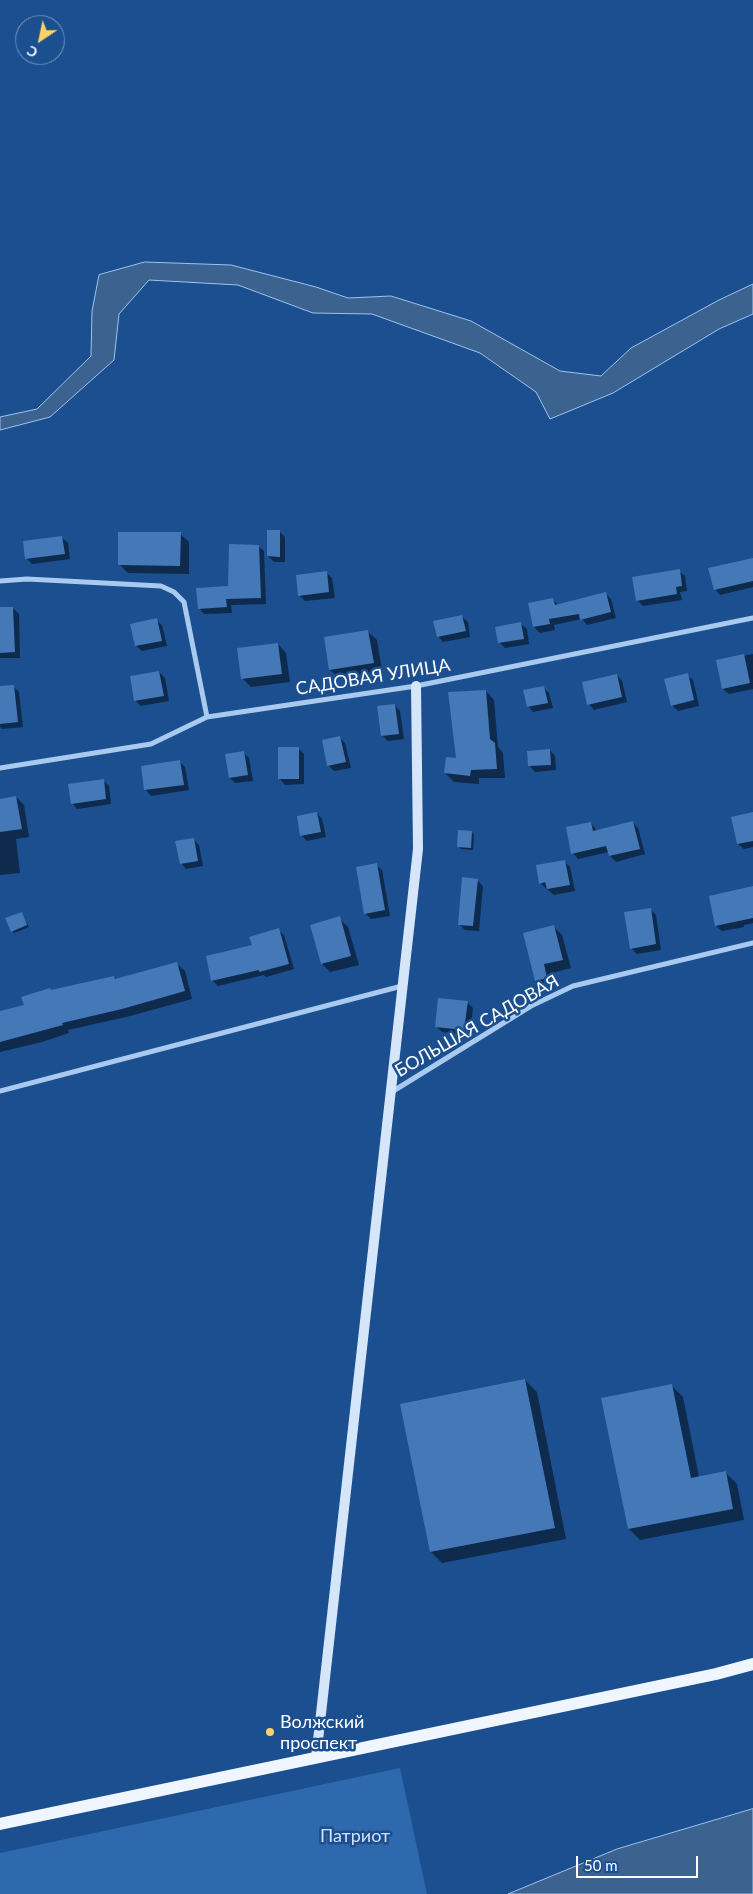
<!DOCTYPE html>
<meta charset="utf-8">
<style>
body{margin:0}
#map{position:relative;width:753px;height:1894px;overflow:hidden;background:#1b4f8f;font-family:Lato,sans-serif}
canvas{display:block}
.north{position:absolute;left:15px;top:15px;width:50px;height:50px;box-sizing:border-box;background:#1b4f8f;border:1px solid #7695bc;border-radius:50%;rotate:214deg;font-size:14px;font-weight:700;line-height:20px;text-align:center;color:#fff}
.north::after{content:'';display:block;margin:auto;width:18px;height:22px;background:#ffd166;clip-path:polygon(50% 0,100% 100%,50% 72%,0 100%)}
.scale{position:absolute;left:576px;top:1856px;width:122px;height:22px;box-sizing:border-box;border:2px solid #fff;border-top:0;padding-left:6px;font-size:15px;line-height:18px;white-space:nowrap;color:#fff;-webkit-text-stroke:4px #1b4f8f;paint-order:stroke}
</style>
<div id="map">
<canvas width="753" height="1894"></canvas>
<div class="north">С</div>
<div class="scale">50 m</div>
</div>
<script>
const ctx = document.querySelector('canvas').getContext('2d');
ctx.lineJoin = 'round';
function paint(path, color) {
  ctx.fillStyle = color;
  ctx.fill(path, 'evenodd');
}
function trace(path, color, width, dash) {
  ctx.strokeStyle = color;
  ctx.lineWidth = width;
  ctx.lineCap = dash ? 'butt' : 'round';
  ctx.setLineDash(dash || []);
  ctx.stroke(path);
}
function drawText(font, color, halo, rows, align = 'center') {
  ctx.font = font + ' Lato,sans-serif';
  ctx.lineWidth = 5;
  ctx.setLineDash([]);
  ctx.textBaseline = 'middle';
  ctx.strokeStyle = halo;
  ctx.fillStyle = color;
  for (const [text, x, y, turn = 0] of rows) {
    ctx.save();
    ctx.translate(x, y);
    ctx.rotate((+turn || 0) * Math.PI / 180);
    ctx.textAlign = isNaN(turn) ? turn : align;
    if (halo) ctx.strokeText(text, 0, 0);
    ctx.fillText(text, 0, 0);
    ctx.restore();
  }
}
const green = new Path2D(`
 M400,1768L427,1894H0V1853Z`);
const water = new Path2D(`
 M145,262L231,265L316,287L348,298L391,296L471,321L560,371L601,376L631,348L719,300L753,284V314L719,329L613,393L550,419L536,392L480,353L372,314L313,313L238,285L149,280L119,314L114,360L50,417L0,430V417L37,409L91,356L92,311L99,275Z
 M753,1809V1894H508L617,1849Z`);
const shadow = new Path2D(`
 M279,531L285,537V562H274L268,556Z
 M180,534L189,542V574L128,573L119,564Z
 M62,538L68,543L70,559L32,564L26,558Z
 M258,546L264,551L266,604L231,605L232,613L204,614L199,608L230,587Z
 M753,559V587L720,595L715,589Z
 M679,571L685,576L687,591L680,592L682,600L643,606L637,600Z
 M326,572L332,578L335,598L305,601L299,595Z
 M606,594L611,599L616,618L587,625L582,619L554,625L555,630L540,633L534,627L530,604L553,600L559,606Z
 M13,608L19,614L20,658H0V609Z
 M462,617L468,622L470,637L443,642L438,636Z
 M156,620L162,625L167,646L142,651L136,646L132,625Z
 M521,624L527,629L529,644L505,648L499,642Z
 M368,632L377,640L382,671L339,678L330,670Z
 M278,644L286,653L290,682L251,687L242,678Z
 M753,654V689L729,694L723,689L717,661Z
 M159,672L165,678L169,701L141,706L135,700Z
 M617,675L622,681L627,702L594,710L589,704Z
 M687,675L693,680L699,706L678,711L672,705Z
 M13,686L19,692L23,727L2,729L0,727V688Z
 M543,687L549,693L553,708L533,712L528,706Z
 M486,691L494,700L498,747L503,753L505,778H479V784L454,782L445,773L457,759Z
 M395,705L400,711L404,739L388,741L382,735Z
 M340,738L345,743L351,768L334,771L329,766Z
 M298,748L304,754V784L285,785L280,779Z
 M550,750L555,756L556,770L535,772L530,766Z
 M243,752L249,758L253,781L235,783L230,778Z
 M180,762L185,767L189,790L151,796L146,790L142,767Z
 M103,780L109,786L111,804L77,809L72,803Z
 M16,797L24,805L29,837L16,839L20,873L0,875V800Z
 M317,813L322,819L326,837L307,841L301,835Z
 M753,815V847L744,849L738,844Z
 M632,822L638,828L645,854L616,862L610,856L609,852L578,859L573,853L591,823L597,831Z
 M472,832L474,835L473,850L461,849L458,846Z
 M193,839L199,845L203,866L186,869L181,863Z
 M564,861L570,867L575,891L554,895L540,883Z
 M376,865L382,870L390,916L371,919L365,913Z
 M477,880L483,886L479,931L465,930L459,924Z
 M753,887V923L744,925V927L722,931L716,926Z
 M650,909L656,915L661,950L637,954L631,948Z
 M21,913L29,927L14,933L12,931Z
 M339,918L348,927L359,965L330,972L322,964Z
 M553,926L562,935L571,968L552,973L555,987L545,989L536,981L524,934Z
 M278,930L284,935L294,969L266,977L264,975L218,986L212,980L253,946Z
 M177,964L185,971L192,999L130,1016L68,1030L69,1033L42,1042L0,1052V1012L26,1006L52,991L114,977L117,980Z
 M467,1002L473,1008L470,1035L442,1032L436,1026Z
 M525,1380L537,1392L566,1539L442,1563L431,1552Z
 M672,1386L683,1397L699,1477L725,1472L737,1484L744,1520L640,1540L629,1529Z`);
const building = new Path2D(`
 M267,530H280V557L267,556Z
 M118,532H181L180,566L118,565Z
 M62,536L65,554L25,559L23,541Z
 M229,544L259,545L261,598L226,599L227,607L198,609L196,588L228,586Z
 M753,558V581L714,590L708,568Z
 M680,569L682,586L676,587L677,594L636,601L632,577Z
 M327,571L329,592L298,596L296,575Z
 M606,592L611,612L580,620L579,614L549,619L550,624L533,627L528,603L553,598L555,605Z
 M0,607H13L15,652L0,653Z
 M462,615L466,631L437,637L433,621Z
 M157,618L162,641L135,646L130,624Z
 M521,622L524,639L498,643L495,627Z
 M368,630L374,663L329,670L324,637Z
 M278,643L282,674L241,679L237,648Z
 M744,654L750,683L722,689L716,660Z
 M159,671L164,696L134,701L130,676Z
 M688,673L694,700L671,706L664,679Z
 M617,674L622,697L587,705L582,682Z
 M14,685L18,722L0,724V686Z
 M544,686L548,703L527,707L523,690Z
 M486,690L490,739L495,743L497,769L471,770L470,776L444,773L446,757L456,758L448,692Z
 M395,704L399,734L381,736L377,706Z
 M340,736L346,762L327,766L322,740Z
 M278,747H299V779H278Z
 M550,749L551,765L528,766L527,751Z
 M244,751L248,775L229,778L225,754Z
 M180,760L184,785L144,790L141,766Z
 M104,779L106,799L71,804L68,784Z
 M16,796L22,829L0,832V799Z
 M317,812L321,832L300,836L297,816Z
 M753,812V841L737,844L731,817Z
 M633,821L640,849L609,856L606,846L571,854L566,827L591,822L593,831Z
 M458,830L472,831L471,848L457,847Z
 M194,838L198,861L180,864L175,841Z
 M565,860L570,885L547,889L545,882L539,884L536,865Z
 M377,863L385,910L364,914L356,867Z
 M462,877L478,879L473,926L458,925Z
 M753,886V918L715,926L709,896Z
 M651,908L656,944L630,949L624,912Z
 M22,912L27,925L11,932L5,918Z
 M340,916L351,956L321,964L310,925Z
 M554,925L563,960L544,964L547,978L535,981L523,933Z
 M279,928L289,964L259,972V970L211,981L206,956L252,945L249,937Z
 M177,962L185,991L122,1009L62,1023L63,1025L0,1042V1011L24,1005L21,997L50,988L51,990L114,976L115,979Z
 M438,998L468,1001L464,1030L435,1027Z
 M525,1379L555,1528L430,1552L400,1404Z
 M672,1384L691,1478L726,1471L733,1509L628,1529L601,1398Z`);
const street = new Path2D(`
 M0,581L27,579L161,586L174,592L184,602L207,717
 M0,768L151,744L207,717L416,686L753,618
 M0,1091L402,986
 M390,1093L531,1006L573,986L753,943`);
const secondary = new Path2D(`
 M316,1758L418,849L416,686`);
const primary = new Path2D(`
 M0,1824L716,1674L753,1664`);
const markers = [
 [270,1732,5,"#ffd166"]
];
const streetNames = [
 ["САДОВАЯ УЛИЦА",373,677,-9],
 ["БОЛЬШАЯ САДОВАЯ",477,1026,-30]
];
const poiNames = [
 ["Волжский",280,1722],
 ["проспект",280,1743]
];
const parkNames = [
 ["Патриот",355,1836]
];
paint(green, '#2e69ad');
paint(water, '#3c6290');
trace(water, '#9cc4f0', 1);
paint(shadow, '#0007');
paint(building, '#4478b7');
trace(street, '#a9c9ee', 5);
trace(secondary, '#d6e6fa', 10);
trace(primary, '#f0f6ff', 12);
for (const [x, y, r, color] of markers) {
  const dot = new Path2D();
  dot.arc(x, y, r, 0, 2 * Math.PI);
  ctx.fillStyle = color;
  ctx.fill(dot);
  trace(dot, '#1b4f8f', 2);
}
drawText('18px', '#fff', '#1b4f8f', streetNames);
drawText('18px', '#fff', '#1b4f8f', poiNames, 'left');
drawText('18px', '#cfe3fa', '#1b4f8f', parkNames);
</script>
